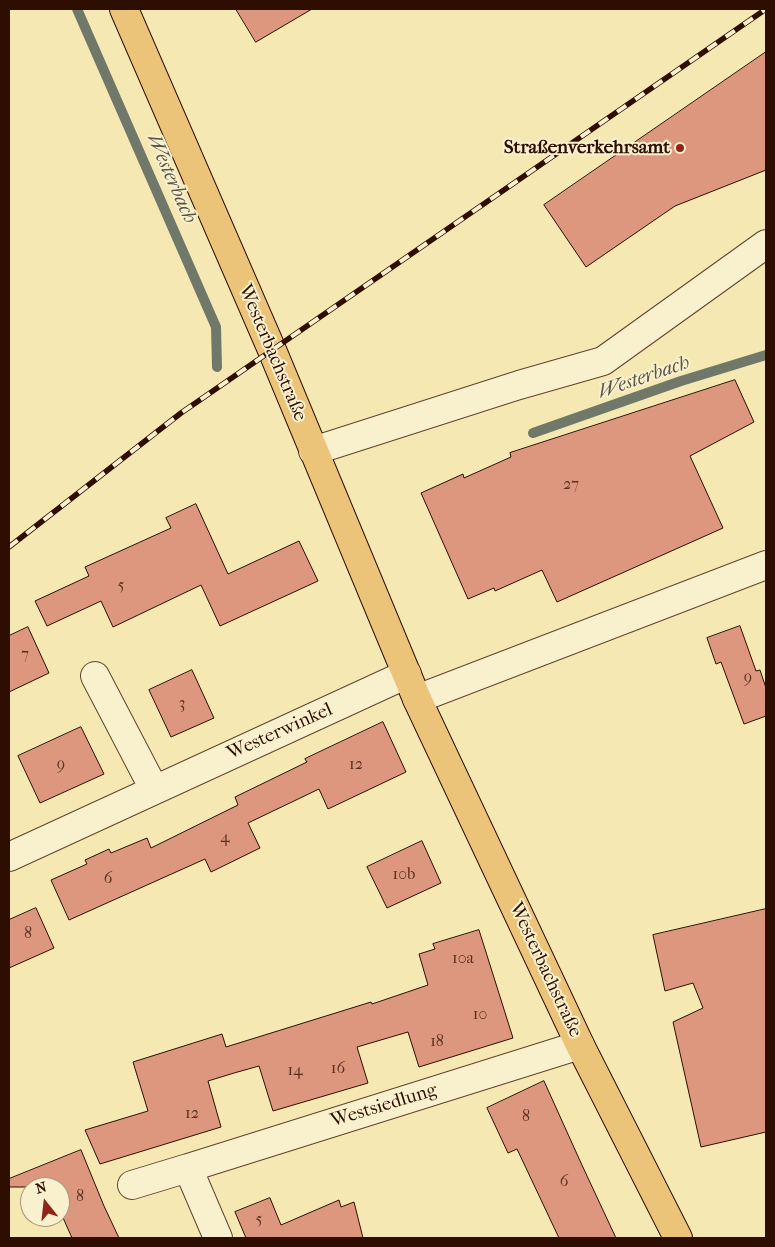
<!DOCTYPE html>
<meta charset="utf-8">
<style>
body{margin:0}
#map{position:relative;width:775px;height:1247px;overflow:hidden;background:#f6e8b3;font-family:"IM FELL French Canon",serif}
canvas{display:block}
.frame{position:absolute;inset:0;border:10px solid #2d0e00;pointer-events:none}
.north{position:absolute;left:20px;top:1177px;width:50px;height:50px;box-sizing:border-box;background:#f9f0ce;border:1px solid #a7967c;border-radius:50%;rotate:344deg;font-size:14px;font-weight:700;line-height:20px;text-align:center;color:#2d0e00}
.north::after{content:'';display:block;margin:auto;width:18px;height:22px;background:#8f2418;clip-path:polygon(50% 0,100% 100%,50% 72%,0 100%)}
</style>
<div id="map">
<canvas width="775" height="1247"></canvas>
<div class="frame"></div>
<div class="north">N</div>
</div>
<script>
const ctx = document.querySelector('canvas').getContext('2d');
ctx.lineJoin = 'round';
function trace(path, color, width, dash) {
  ctx.strokeStyle = color;
  ctx.lineWidth = width;
  ctx.lineCap = dash ? 'butt' : 'round';
  ctx.setLineDash(dash || []);
  ctx.stroke(path);
}
function paint(path, color) {
  ctx.fillStyle = color;
  ctx.fill(path, 'evenodd');
}
function drawText(font, color, halo, rows, align = 'center') {
  ctx.font = font + ' "IM FELL French Canon",serif';
  ctx.lineWidth = 4;
  ctx.setLineDash([]);
  ctx.textBaseline = 'middle';
  ctx.strokeStyle = halo;
  ctx.fillStyle = color;
  for (const [text, x, y, turn = 0] of rows) {
    ctx.save();
    ctx.translate(x, y);
    ctx.rotate((+turn || 0) * Math.PI / 180);
    ctx.textAlign = isNaN(turn) ? turn : align;
    if (halo) ctx.strokeText(text, 0, 0);
    ctx.fillText(text, 0, 0);
    ctx.restore();
  }
}
const stream = new Path2D(`
 M77,9L216,327L217,367
 M533,433L681,381L766,355`);
const building = new Path2D(`
 M236,9H312L256,42Z
 M766,52V170L675,206L586,267L544,205Z
 M735,380L754,422L690,456L723,528L557,602L542,570L495,591L494,588L468,599L421,493L463,474L464,478L511,457L510,453Z
 M196,504L228,574L299,541L318,581L220,626L201,585L113,627L101,601L47,626L35,601L89,576L85,567L171,528L166,518Z
 M740,626L756,671L760,670L766,688V716L744,724L721,662L716,664L707,638Z
 M28,627L49,673L9,692V636Z
 M192,670L214,718L171,737L149,690Z
 M383,722L406,772L328,809L319,789L248,823L260,848L211,872L205,859L69,920L51,880L87,864L85,860L109,849L111,853L147,838L151,848L238,805L235,797L307,762L305,759Z
 M81,727L104,774L40,803L18,756Z
 M422,841L441,883L387,908L367,867Z
 M36,908L54,948L9,968V920Z
 M766,909V1132L701,1147L673,1022L703,1008L693,983L665,991L653,935Z
 M479,930L513,1038L419,1067L408,1032L357,1047L368,1083L273,1111L259,1066L234,1073L208,1081L221,1127L100,1164L85,1130L148,1111L133,1062L222,1034L226,1047L371,1002L372,1004L428,985L419,954L435,949L433,944Z
 M544,1081L581,1163L616,1238H559L517,1149L508,1153L487,1108Z
 M81,1150L104,1206L119,1238H72L60,1211V1187H9V1179Z
 M270,1198L281,1225L339,1200L341,1207L354,1202L363,1238H246L235,1212Z`);
const minor = new Path2D(`
 M313,451L519,385L603,361L766,244
 M95,676L154,789
 M417,699L766,565
 M9,857L407,674
 M132,1185L188,1168
 M218,1238L188,1168L580,1045`);
const major = new Path2D(`
 M124,9L272,350L417,699L580,1045L678,1238`);
const rail = new Path2D(`
 M9,547L181,413L766,9`);
const markers = [
 [680,148,5,"#8f2418"]
];
const numberNames = [
 ["27",571,485],
 ["5",121,586],
 ["7",25,655],
 ["9",748,678],
 ["3",182,704],
 ["9",61,765],
 ["12",356,765],
 ["4",225,838],
 ["10b",404,875],
 ["6",108,879],
 ["8",28,934],
 ["10a",463,959],
 ["10",480,1015],
 ["18",437,1042],
 ["16",338,1069],
 ["14",295,1071],
 ["12",192,1114],
 ["8",526,1117],
 ["6",564,1182],
 ["8",80,1197],
 ["5",259,1220]
];
const poiNames = [
 ["Straßenverkehrsamt",670,148]
];
const streetNames = [
 ["Westerbachstraße",272,353,67],
 ["Westerwinkel",280,732,-24],
 ["Westerbachstraße",545,970,65],
 ["Westsiedlung",384,1106,-17]
];
const waterNames = [
 ["Westerbach",171,179,66],
 ["Westerbach",644,378,-19]
];
trace(stream, '#707969', 10);
paint(building, '#dd977e');
trace(building, '#2d0e00', 1);
trace(minor, '#5f442d', 30);
trace(major, '#2d0e00', 30);
trace(minor, '#f9f0ce', 28);
trace(major, '#ebc47a', 28);
trace(rail, '#2d0e00', 5.5);
trace(rail, '#f9f0ce', 4, [11]);
for (const [x, y, r, color] of markers) {
  const dot = new Path2D();
  dot.arc(x, y, r, 0, 2 * Math.PI);
  ctx.fillStyle = color;
  ctx.fill(dot);
  trace(dot, '#f9f0ce', 2);
}
drawText('16px', '#593020', null, numberNames);
drawText('bold 19px', '#2d0e00', '#f9f0ce', poiNames, 'right');
drawText('19px', '#2d0e00', '#f9f0ce', streetNames);
drawText('italic 20px', '#5a5546', '#f9f0ce', waterNames);
</script>
